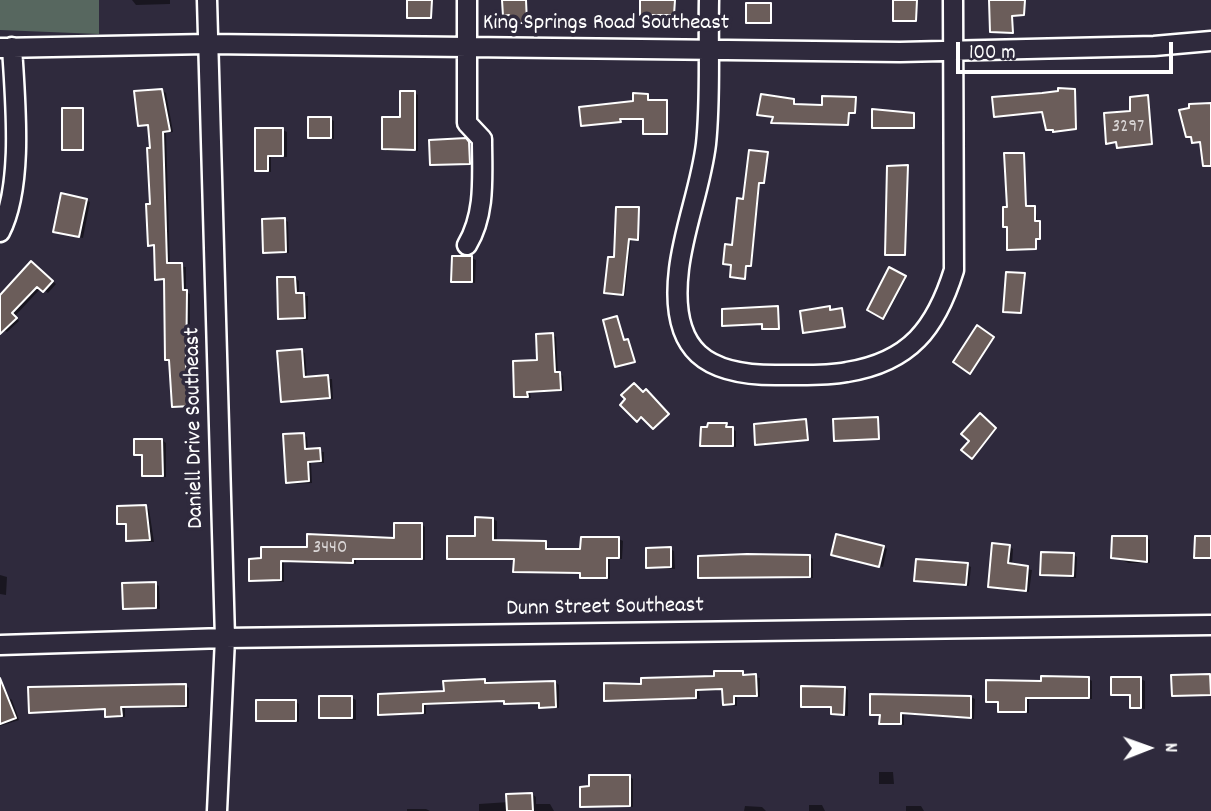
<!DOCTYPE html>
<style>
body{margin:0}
#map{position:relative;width:1211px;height:811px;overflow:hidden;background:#2f2a3d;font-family:Dekko,sans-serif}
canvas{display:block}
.north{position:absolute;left:1113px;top:713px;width:70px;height:70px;-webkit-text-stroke:5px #2f2a3d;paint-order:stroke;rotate:89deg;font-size:19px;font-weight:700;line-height:28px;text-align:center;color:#fff}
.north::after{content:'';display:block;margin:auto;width:24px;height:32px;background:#fff;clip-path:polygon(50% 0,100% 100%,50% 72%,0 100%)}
.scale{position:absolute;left:956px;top:42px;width:217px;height:32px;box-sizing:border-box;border:4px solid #fff;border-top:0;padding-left:9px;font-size:21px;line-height:24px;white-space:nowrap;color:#fff;-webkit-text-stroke:5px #2f2a3d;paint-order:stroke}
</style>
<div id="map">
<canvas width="1211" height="811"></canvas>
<div class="north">N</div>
<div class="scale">100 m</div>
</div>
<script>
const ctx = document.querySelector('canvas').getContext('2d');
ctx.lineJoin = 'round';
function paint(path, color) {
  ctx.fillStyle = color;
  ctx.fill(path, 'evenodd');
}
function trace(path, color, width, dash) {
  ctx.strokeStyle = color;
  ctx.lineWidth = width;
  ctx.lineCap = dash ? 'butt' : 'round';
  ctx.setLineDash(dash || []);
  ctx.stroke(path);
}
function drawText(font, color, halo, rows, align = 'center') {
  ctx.font = font + ' Dekko,sans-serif';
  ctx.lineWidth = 7;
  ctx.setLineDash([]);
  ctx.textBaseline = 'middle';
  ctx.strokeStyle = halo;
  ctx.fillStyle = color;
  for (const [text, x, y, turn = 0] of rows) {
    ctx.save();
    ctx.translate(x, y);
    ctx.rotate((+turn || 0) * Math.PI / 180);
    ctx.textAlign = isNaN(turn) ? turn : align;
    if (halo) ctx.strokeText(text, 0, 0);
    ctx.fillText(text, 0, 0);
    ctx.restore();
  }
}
const green = new Path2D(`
 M0,0H99V34L0,30Z`);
const shadow = new Path2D(`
 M132,0H170V4L136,5Z
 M991,0H1025V15L1013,16V33L993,32Z
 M162,90L166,93L173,132L166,133L170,265L186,267V292L190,294V379L194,382L196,407L174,406L171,362L167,359L166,281L156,279V247L149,245V127L140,125Z
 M1075,90L1077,129L1055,132L1054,129Z
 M415,93L418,95V151H387L384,148Z
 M648,95L649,102L668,103V134H646L645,119H621V121L584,125Z
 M856,100V113L850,112L849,124L774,123V117L794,101V106L823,107Z
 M331,119L334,121V139L310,136Z
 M283,130L287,132V157H271V172L257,170Z
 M767,154L765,183L760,182L752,266L747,265L746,278L733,277L734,247L745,200Z
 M1023,154L1027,208H1035L1041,239H1036L1037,249L1010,250L1009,227L1005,226Z
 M907,167L906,254H888Z
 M86,200L90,202L83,238L55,231Z
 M638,209L640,240H631L625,296L608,294L605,292L616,259Z
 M284,219L288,222L289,253L269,254L265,252Z
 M472,258L476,260L475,283L453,281Z
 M32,263L56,284L48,293L41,288L15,316L19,321L7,332L0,328V295Z
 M890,270L906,279L885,318L869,310Z
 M1024,275L1022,313L1006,312Z
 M295,278L299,281V295L308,296V320H284L280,318Z
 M778,308L780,328L765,329L763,324L724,325Z
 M829,308L831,311L843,310L845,327L804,332Z
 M977,328L994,339L971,373L955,361Z
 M553,335L556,337L558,373L563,376L564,391L530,393L531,398H520L516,396Z
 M301,351L305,353L307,379H332L333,399L283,401Z
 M980,415L996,430L974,458L964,449L971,441Z
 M726,425L736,431V447L702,445Z
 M303,435L307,437L308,450L324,452V463H311L312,483L291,484L287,482Z
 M162,440L166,443V477H148L144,475V456L136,454Z
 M145,507L149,509L154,542H132L128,540V525L119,523Z
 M493,519L497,521V542L546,543L549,550L582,551L619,539L623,541L622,559H610V579H585L582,574L519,573L515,571V560L449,558L477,538Z
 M422,524L425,527V560H356V564L284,562V582L251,580L250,560L308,548L396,540Z
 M1146,538L1150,540V563H1129L1113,557Z
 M884,547L887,549L883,567L837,556Z
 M1010,547L1013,549L1012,566L1032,570L1029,592L990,586Z
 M670,549L674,551L675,569L648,567Z
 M1073,554L1077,557L1076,578L1042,574Z
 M810,557L813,559V578L700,577Z
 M967,565L971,567L969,586L916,580Z
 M0,575L7,577L6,595L0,594Z
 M155,584L159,586L160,609L125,608Z
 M742,672L746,676L760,678V697H737V706L724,704V690L699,691L700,699L606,700L643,685Z
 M1211,676V696L1174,695L1210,675Z
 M1088,678L1092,681V699H1029V713H1004L1000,711V703L987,701L1043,683Z
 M1141,679L1145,681V709L1131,707V696L1113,694Z
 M485,681L555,682L559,685V708L505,702L426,705V714H380Z
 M185,686L189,688V708H125V717L111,718L107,710L31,712Z
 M844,688L848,690V716L836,715L833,708L803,706Z
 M8,697L12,700L19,720L0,726V700Z
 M971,697L975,699L974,719L904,714V725H885L881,723V717L872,714Z
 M352,698L356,700V720L320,717Z
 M295,701L299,704V722L257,720Z
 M879,772H893L894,784H879Z
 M629,776L633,779V807L582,806Z
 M532,794L536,797V804H550L554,811H479V804L509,802Z
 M809,805H822L825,811H809Z
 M745,806L762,807L766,811H744Z
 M906,806H921L924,811H906Z
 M407,809H426L430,811H407Z`);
const building = new Path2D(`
 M407,0H432L431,18H407Z
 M502,0H526L527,23H510L509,15L503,16Z
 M640,0H675L674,15H640Z
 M893,0H917L916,21H893Z
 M989,0H1025L1024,15L1012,16L1013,33L990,32Z
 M746,3H771V23H746Z
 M1058,88L1075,89L1076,129L1053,132V130H1046L1042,112L994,117L992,97L1042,93L1058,91Z
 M162,89L170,131L163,132L167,263H182L183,290H187L186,378H191L192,406L172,407L169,360H165L164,279L155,280L154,245L148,246L146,204H150L147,148H150L148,125L138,126L134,91Z
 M400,91H415V150L382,149V117H400Z
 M633,93L648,94V100H667V134H643V119H620L621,122L581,126L579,107L633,101Z
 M761,94L794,99V104L822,105V96L856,97L855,113H849L848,125L771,123L773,117L757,115Z
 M1148,95L1152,144L1117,148L1116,142L1106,144L1104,113L1130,111V97Z
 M1211,103V166H1203L1200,142L1192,143L1191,137H1186L1179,110L1189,108V104Z
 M62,108H83V150H62Z
 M872,109L914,113V128H872Z
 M308,117H331V138H308Z
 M255,128H283V156H268V171H255Z
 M466,138L469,142L470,164L430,165L429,140Z
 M749,150L768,152L764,183H759L751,266H746L745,279L730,277L731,265L723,264L725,244L732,245L737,198L743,199Z
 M1004,153H1024L1026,206H1035V221H1040V239H1036V249L1007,250V227H1003V207H1007Z
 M908,165L905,255H885L887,166Z
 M61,193L87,199L79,237L53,232Z
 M616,207H639L638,240L629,239L623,295L604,293L608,257H614Z
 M285,218L286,252L263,253L262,219Z
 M452,256H472V282H451Z
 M31,261L53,281L43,292L37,287L12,313L17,318L0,334V295Z
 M889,267L906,276L883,319L867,310Z
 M1006,272L1025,273L1021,313L1003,312Z
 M277,277H295L296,293H304L305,318L278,319Z
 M778,306L779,329H762V324L722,326V309Z
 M830,306V310L842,308L845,327L803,333L800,311Z
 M617,316L624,340L628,339L635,362L615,367L603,320Z
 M977,325L994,337L970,374L953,362Z
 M553,333L555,372H560L561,390L527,392L528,397H514L513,361L537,360L536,334Z
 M302,349L304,377L328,375L330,398L281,402L277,351Z
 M634,383L643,392L646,389L669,414L653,429L641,417L637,422L620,405L625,399L621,395Z
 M980,413L996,428L972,459L961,450L969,441L961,434Z
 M878,417L879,439L834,441L833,419Z
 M806,419L808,440L755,445L754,424Z
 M708,423H727L726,427H733V446H700L701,427H707Z
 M304,433L305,449L320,448L321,461L308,462L309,481L286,483L283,434Z
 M134,439H162L163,476H142V455H134Z
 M146,505L150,540L126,541V524H117V506Z
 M475,517L493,518V540L546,541V549H580L581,537H619V558H607V578H580V573L513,572L514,559H447V536H475Z
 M394,523H422V559H353V563L281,561V580L249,581V559L261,558V547H307V534L394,538Z
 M836,534L884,546L879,567L831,555Z
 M1112,536H1147V562L1111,558Z
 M1195,536H1211V558H1194Z
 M992,543L1010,545L1008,563L1028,566L1026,591L988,587Z
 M671,547V567L646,568V548Z
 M1041,552L1074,553L1073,576L1040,575Z
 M747,554L810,555V577L698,578V556Z
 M916,559L968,563L966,585L914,581Z
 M156,582V608L123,609L122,583Z
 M714,671H743V675L756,674L757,696H734V704L723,705L722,689L696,690V698L604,701V683L641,684V678L714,676Z
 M1210,674L1211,695L1172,696L1171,675Z
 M1041,676L1089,677V698H1026V712H998V702H986V680L1041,681Z
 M1111,677H1141V708H1130V695H1111Z
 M0,678L16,718L0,724Z
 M485,679V683L555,681L556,707L539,708V703L504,704V701L423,704V713L378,715V694L444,691L443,681Z
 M186,684V706L121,707L122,716L105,717V709L29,713L28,687Z
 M801,686L845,687L844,715L831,714V707H801Z
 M870,694L971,696V718L901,713V724H879L880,715H870Z
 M319,696H352V718H319Z
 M256,700H296V721H256Z
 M589,775H630V806L580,807V787L589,786Z
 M532,793L533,811H507L506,794Z`);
const minor = new Path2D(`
 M207,0L225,638L217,811
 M709,0C708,47 711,97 706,144C701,186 684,227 679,269C669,352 706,377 783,375C805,375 826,376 847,372C910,362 936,328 954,270L953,0
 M0,48L207,44L900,52L1154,46L1211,41
 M0,232C24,185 15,100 12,47
 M467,245C486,213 482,176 482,139L467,123V0
 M0,645L225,638L1211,625`);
const numberNames = [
 ["3297",1128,128],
 ["3440",330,549]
];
const streetNames = [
 ["King Springs Road Southeast",606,25],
 ["Daniell Drive Southeast",196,428,-91],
 ["Dunn Street Southeast",605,609,-1]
];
paint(green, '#57675f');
paint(shadow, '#0007');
paint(building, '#6b5d5a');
trace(building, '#fff', 2);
trace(minor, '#fff', 23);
trace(minor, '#2f2a3d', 18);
drawText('19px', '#dad6d6', null, numberNames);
drawText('23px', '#fff', '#2f2a3d', streetNames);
</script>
